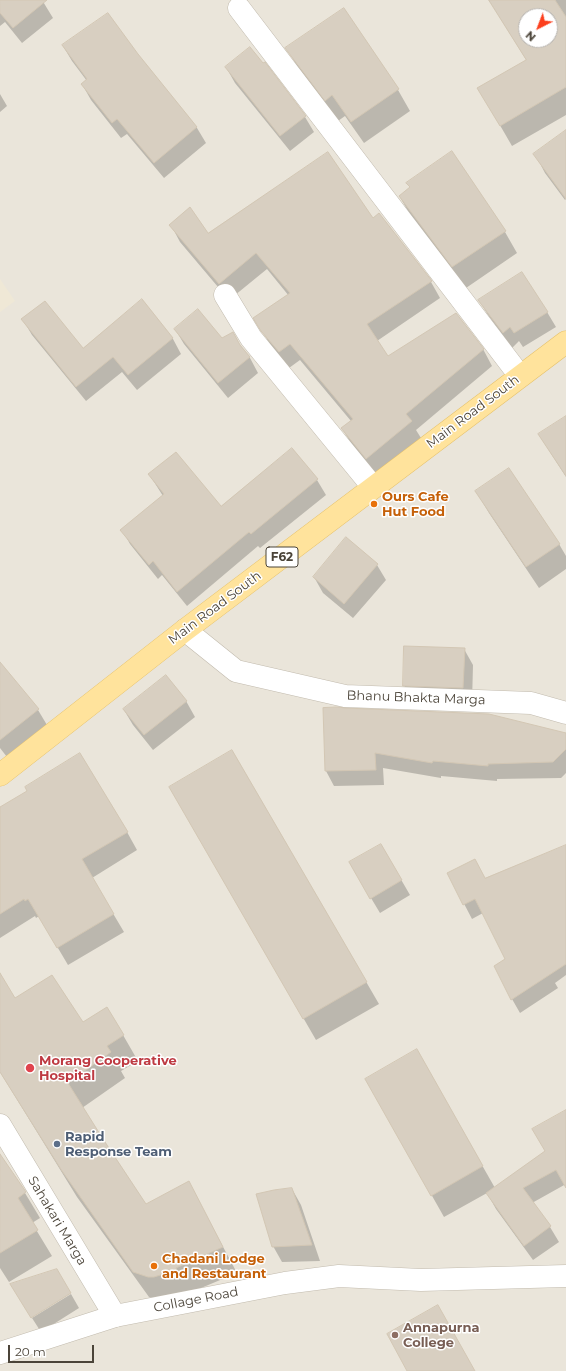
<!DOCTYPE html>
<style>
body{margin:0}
#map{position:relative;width:566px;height:1371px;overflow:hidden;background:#f6f3ec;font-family:Montserrat,sans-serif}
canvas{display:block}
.north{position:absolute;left:518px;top:8px;width:40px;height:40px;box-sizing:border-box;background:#fff;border:1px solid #b7b4b0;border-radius:50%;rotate:222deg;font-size:11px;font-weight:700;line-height:16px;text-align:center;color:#4b4439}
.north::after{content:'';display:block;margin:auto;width:14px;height:18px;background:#fc3f1d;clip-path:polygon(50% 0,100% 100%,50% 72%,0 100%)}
.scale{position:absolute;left:8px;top:1345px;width:86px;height:18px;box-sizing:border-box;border:2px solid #4b4439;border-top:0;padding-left:5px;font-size:12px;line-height:14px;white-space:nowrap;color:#4b4439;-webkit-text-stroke:3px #fff;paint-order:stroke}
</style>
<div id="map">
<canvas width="566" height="1371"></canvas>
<div class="north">N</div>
<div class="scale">20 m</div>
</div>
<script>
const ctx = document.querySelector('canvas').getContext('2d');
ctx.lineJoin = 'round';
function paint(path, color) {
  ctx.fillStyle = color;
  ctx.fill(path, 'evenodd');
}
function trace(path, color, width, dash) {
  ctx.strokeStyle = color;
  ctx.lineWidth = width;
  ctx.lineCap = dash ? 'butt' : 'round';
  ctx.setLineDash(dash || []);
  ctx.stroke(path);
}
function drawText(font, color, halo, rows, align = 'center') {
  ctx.font = font + ' Montserrat,sans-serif';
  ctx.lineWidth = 3;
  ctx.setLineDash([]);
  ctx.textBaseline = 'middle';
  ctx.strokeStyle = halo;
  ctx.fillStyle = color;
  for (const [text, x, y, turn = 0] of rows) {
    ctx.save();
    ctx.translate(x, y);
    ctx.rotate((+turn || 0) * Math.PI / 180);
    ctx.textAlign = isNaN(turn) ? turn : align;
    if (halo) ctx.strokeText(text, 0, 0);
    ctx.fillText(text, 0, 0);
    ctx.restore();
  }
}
const residential = new Path2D(`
 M0,0H566V1371H0ZM526,16H550V40H526Z`);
const education = new Path2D(`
 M0,279L15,301L0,312Z`);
const shadow = new Path2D(`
 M0,0H42L53,18L22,43L5,22L0,26Z
 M489,0H566V115L512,146L479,89L527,61ZM526,16H550V40H526Z
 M63,46L137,54L197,128L206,143L164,178L127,134L121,138L91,100L82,84L87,81L72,61Z
 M287,48L398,90L410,111L364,143L345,116L338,121L299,70Z
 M226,67L305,117L314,132L290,151L235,83Z
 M0,94L7,106L0,112Z
 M566,131V199L565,200L545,173L535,154Z
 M411,188L505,232L517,253L466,288L412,218L400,197Z
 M373,219L431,282L440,298L377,341L388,357L483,349L492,366L416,430L421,438L377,475L352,445L342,428L351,421L300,360L289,368L272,348L255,318L289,296L267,269L229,300L180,242L171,225L208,234Z
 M142,300L173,339L181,354L137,390L122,372L86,401L32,335L23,320L83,349Z
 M479,300L547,312L556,327L523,347L519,341L512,348L488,315Z
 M175,329L240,345L250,358L258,373L228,398L184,344Z
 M566,417V477L539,435Z
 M292,449L317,480L326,495L260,548L258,546L187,606L162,575L158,579L130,544L122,530L163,496L149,474L221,507Z
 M476,491L559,544L566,556V569L539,588L489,513Z
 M377,565L386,580L353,618L323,593L314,577Z
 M464,649L473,665L472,703L412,701L404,685Z
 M0,674L38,710L47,725L7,757L0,748Z
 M186,701L195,717L153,750L133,725L124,710Z
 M324,709L566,734V773L561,778L497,779V781L441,776V778L383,768L384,785L334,786L326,771Z
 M232,751L379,1004L316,1040L170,787Z
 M0,808L127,832L137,850L92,878L124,932L68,965L39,916L36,918L35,916L0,938Z
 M381,845L410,895L380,913L350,863Z
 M566,846V975L555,983L558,988L520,1013L512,999L506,960L483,913L472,919L448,873L485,879Z
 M0,975L15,999L82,1023L123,1035L138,1061L121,1071L125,1078L82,1108L146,1205L189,1183L237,1273L189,1293L163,1302L149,1297L77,1197L0,1072Z
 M417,1051L495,1188L546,1151L566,1124V1184L532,1203L550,1227L559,1242L533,1260L496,1209L487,1193L444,1217L366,1079Z
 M0,1155L19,1183L40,1218L32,1223L52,1256L9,1282L0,1268Z
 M292,1189L301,1205L320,1261L282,1262L273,1246Z
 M71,1294L79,1308L41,1332L32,1318Z`);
const building = new Path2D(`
 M0,0H47L13,28L0,13Z
 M489,0H555L566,17V87L500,126L477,88L526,60ZM526,16H550V40H526Z
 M344,8L399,89L351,122L332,95L325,101L285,48Z
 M108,13L138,54L197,127L154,163L117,119L112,123L81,84L87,79L62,45Z
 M250,47L263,63L265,62L306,116L280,136L225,67Z
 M566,130V199L533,154Z
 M452,151L506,231L452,267L399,196L410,187L406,183Z
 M328,152L373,218L379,213L432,281L367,324L388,356L456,313L484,349L406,414L412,421L366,459L341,428L353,419L290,344L279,352L261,331L253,318L290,293L256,253L219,284L169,225L190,207L208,233Z
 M522,272L548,312L514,333L510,327L503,333L478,300Z
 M142,299L173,338L128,375L113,357L76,387L21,319L45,301L83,348Z
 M198,309L222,338L233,332L240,345L250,357L218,383L174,329Z
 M566,416V476L538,434Z
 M292,448L318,479L251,534L249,532L177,592L153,561L149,565L120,530L164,494L148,474L176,452L221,506Z
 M509,468L560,544L526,567L475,491Z
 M346,537L378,564L344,604L313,577Z
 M404,646L465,648L463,688L403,686Z
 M0,662L39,709L0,740Z
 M166,675L187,701L144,735L123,709Z
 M338,707L345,708L489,714L566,733V749L553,762L488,764V766L433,761L432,763L375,753L376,770L325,771L323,708Z
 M232,750L367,982L303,1019L169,787Z
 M80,753L128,832L82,859L114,914L57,948L28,899L25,901L24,899L0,914V807L27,791L25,787Z
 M381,844L402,880L370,899L349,862Z
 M566,845V964L511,1000L494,966L505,959L475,899L463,905L447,873L475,859L485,878Z
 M0,973L15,998L52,975L83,1022L107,1007L124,1035L107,1046L111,1052L68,1083L103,1139L146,1204L189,1181L223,1247L176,1268L177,1270L154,1277H148L133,1272L62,1171L0,1072Z
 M417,1049L483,1166L431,1196L365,1079Z
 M566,1110V1188L556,1170L523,1188L551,1226L524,1246L486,1193L545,1151L532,1129Z
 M0,1154L26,1192L18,1198L38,1230L0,1253Z
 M292,1188L312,1245L272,1247L256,1194L274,1190Z
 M57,1269L71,1293L31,1318L10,1284Z
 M438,1305L475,1371H407L387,1334Z`);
const minor = new Path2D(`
 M239,8L520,376
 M225,295L251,338L373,487
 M0,1125L115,1316`);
const tertiary = new Path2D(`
 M185,630L236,671L345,696L531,703L566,713
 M0,1353L115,1316L285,1283L339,1276L421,1280L566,1276`);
const primary = new Path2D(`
 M0,775L185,630L566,342`);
const markers = [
 [374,504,4,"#e8710a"],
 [30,1068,5,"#e0444e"],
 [57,1144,4,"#5c6f8a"],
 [154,1266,4,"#e8710a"],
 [395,1335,4,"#8d6e63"]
];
const shields = [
 [282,557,32]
];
const shieldNames = [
 ["F62",282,557]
];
const streetNames = [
 ["Main Road South",473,412,-37],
 ["Main Road South",215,608,-37],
 ["Bhanu Bhakta Marga",416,698,2],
 ["Sahakari Marga",57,1221,59],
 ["Collage Road",196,1300,-11]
];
const foodNames = [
 ["Ours Cafe",382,497],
 ["Hut Food",382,512],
 ["Chadani Lodge",162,1259],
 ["and Restaurant",162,1274]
];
const healthNames = [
 ["Morang Cooperative",39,1061],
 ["Hospital",39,1076]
];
const serviceNames = [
 ["Rapid",65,1137],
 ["Response Team",65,1152]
];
const educationNames = [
 ["Annapurna",403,1328],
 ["College",403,1343]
];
paint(residential, '#eae5da');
paint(education, '#efe8d6');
paint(shadow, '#0003');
paint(building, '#d8cfc1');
trace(building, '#d3c7b4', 1);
trace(minor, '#c2bbae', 23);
trace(tertiary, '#c2bbae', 23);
trace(primary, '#e6c16a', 23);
trace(minor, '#fff', 22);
trace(tertiary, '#fff', 22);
trace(primary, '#ffe39c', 22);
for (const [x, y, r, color] of markers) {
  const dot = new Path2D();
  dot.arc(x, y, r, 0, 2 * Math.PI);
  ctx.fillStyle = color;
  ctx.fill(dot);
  trace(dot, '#fff', 1.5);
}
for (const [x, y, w] of shields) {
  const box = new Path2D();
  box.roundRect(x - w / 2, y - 10, w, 20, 3);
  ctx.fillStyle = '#fff';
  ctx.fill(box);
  trace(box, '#4b4439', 1);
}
drawText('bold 12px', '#4b4439', null, shieldNames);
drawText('13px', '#4b4439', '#fff', streetNames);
drawText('bold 13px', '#c56008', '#fff', foodNames, 'left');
drawText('bold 13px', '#be3a42', '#fff', healthNames, 'left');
drawText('bold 13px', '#4e5e75', '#fff', serviceNames, 'left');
drawText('bold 13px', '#785e54', '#fff', educationNames, 'left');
</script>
